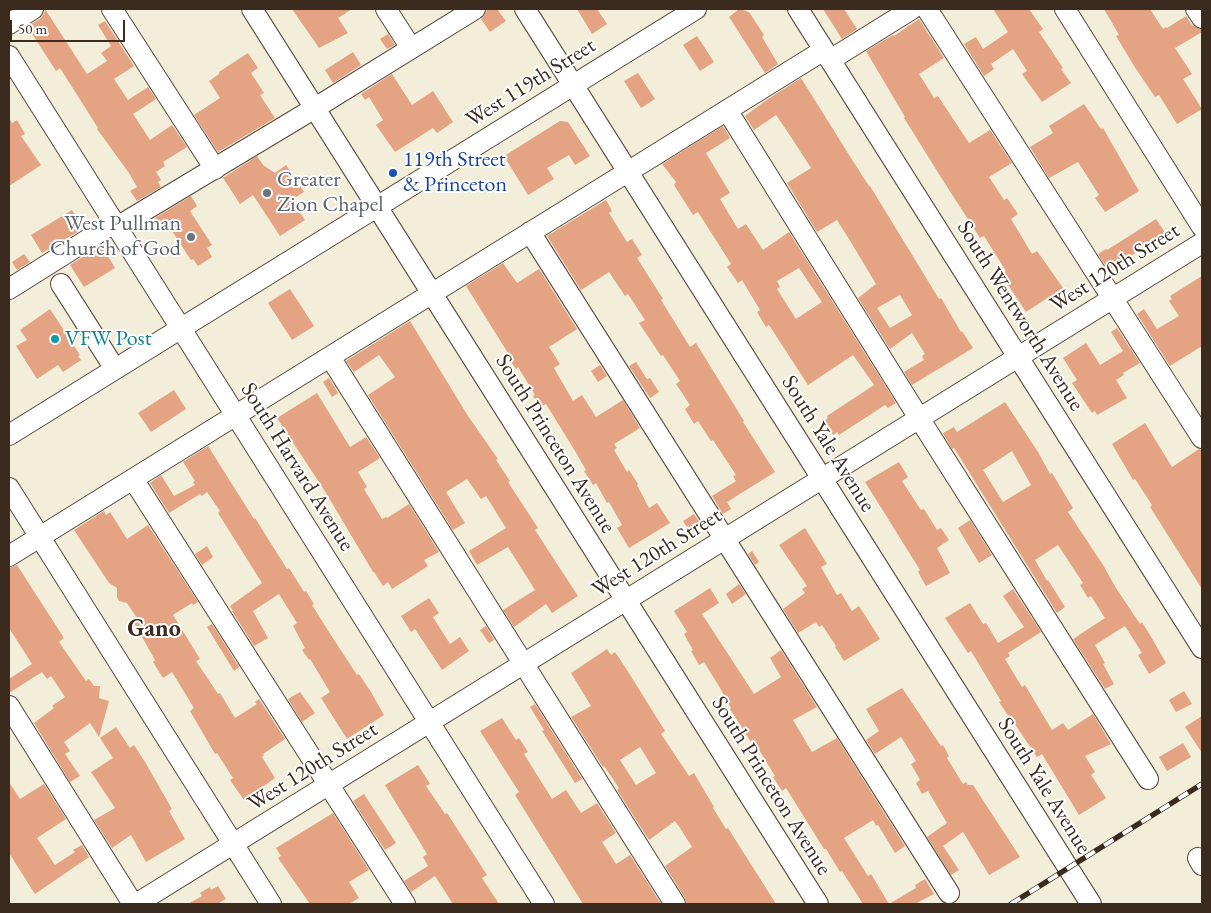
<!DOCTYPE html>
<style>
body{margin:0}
#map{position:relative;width:1211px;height:913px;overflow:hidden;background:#f2eed9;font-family:"EB Garamond",serif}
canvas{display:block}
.frame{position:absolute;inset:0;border:10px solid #3b2a1e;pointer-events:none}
.scale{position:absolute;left:10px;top:20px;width:115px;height:22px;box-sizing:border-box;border:2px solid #3b2a1e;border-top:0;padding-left:6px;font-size:15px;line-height:18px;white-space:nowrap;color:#3b2a1e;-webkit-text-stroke:4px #fff;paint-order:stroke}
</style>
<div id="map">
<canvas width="1211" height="913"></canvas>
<div class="frame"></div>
<div class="scale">50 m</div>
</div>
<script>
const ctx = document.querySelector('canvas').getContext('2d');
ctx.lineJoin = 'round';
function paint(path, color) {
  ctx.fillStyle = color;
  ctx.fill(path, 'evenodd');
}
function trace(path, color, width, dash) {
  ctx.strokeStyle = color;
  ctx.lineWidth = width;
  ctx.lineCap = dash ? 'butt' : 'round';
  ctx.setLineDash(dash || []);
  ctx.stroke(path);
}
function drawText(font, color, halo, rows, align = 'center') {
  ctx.font = font + ' "EB Garamond",serif';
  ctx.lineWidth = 4;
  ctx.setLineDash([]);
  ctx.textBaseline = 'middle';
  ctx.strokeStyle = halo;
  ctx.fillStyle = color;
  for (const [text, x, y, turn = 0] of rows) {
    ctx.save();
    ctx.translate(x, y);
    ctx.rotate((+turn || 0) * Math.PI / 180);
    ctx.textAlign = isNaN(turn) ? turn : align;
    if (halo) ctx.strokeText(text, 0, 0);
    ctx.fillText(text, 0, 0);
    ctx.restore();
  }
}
const building = new Path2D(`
 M45,9L87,74L107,61L101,53L111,46L98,25L105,21L134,66L114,79L128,100L148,87L156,99L133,114L150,140L172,125L187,147L163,162L165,166L156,172L161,180L158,182L161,187L137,201L130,191L137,187L129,173L97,129L98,128L60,68L56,71L27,26L40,19L44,14Z
 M292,9H352L338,18L348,33L319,48Z
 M487,9H497L506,21L490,32L481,19L485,15Z
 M577,9H597L607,24L592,34Z
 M739,9L749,12L764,35L762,37L778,64L765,73L729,17Z
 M823,9H844L857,29L842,39Z
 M993,9H1029L1043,29L1039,32L1063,68L1061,69L1071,83L1042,102L1022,74L1027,71L1013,49L991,64L994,69L984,76L964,44L976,37L983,49L1008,32Z
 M1104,9H1150L1163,29L1166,27L1167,28L1186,16L1192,25L1201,29L1202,32L1175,48L1192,74L1183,79L1202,109L1177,124L1159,95L1155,97L1136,69L1116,36L1119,35Z
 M919,19L944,58L919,74L934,98L938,96L969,143L990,130L1012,163L989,177L1004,200L1007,198L1018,214L1011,219L1032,254L1037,251L1063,288L1026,312L1001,274L1006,271L984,236L980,238L944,182L904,118L905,117L866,51L893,35L894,36Z
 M388,34L395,45L387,49L380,39Z
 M697,36L714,62L700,71L683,45Z
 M353,52L361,65L333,83L325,70Z
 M248,53L258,68L251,73L264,93L260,95L275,118L218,152L194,115L220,98L209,81L219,74V72Z
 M638,73L655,99L641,108L624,81Z
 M392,74L412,105L433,91L453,122L437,133L433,128L395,152L376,125L383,120L369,97L365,100L361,94Z
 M801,78L851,158L869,186H870L939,299L941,298L961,332L962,331L973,348L912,385L904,372L924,360L922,356L925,354L912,333L890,349L858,298L876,284L852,244L837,220L817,232L787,183L811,168L789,134L776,115L754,130L745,116L765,101ZM900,295L912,315L890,328L877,308Z
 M1084,104L1101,129L1103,128L1139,191L1105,212L1095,198L1099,195L1078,162L1049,178L1030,147L1053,133L1049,126Z
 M9,118L12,123L17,120L25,134L21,136L41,165L9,186Z
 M560,121L568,122L590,156L575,165L569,155L547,168L554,179L528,195L504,156Z
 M723,126L730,138L706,153L730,193L720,199L738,229L746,224L763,250L789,232L896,403L888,408L885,405L839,435L837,432L833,435L824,421L828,418L827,416L874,385L853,355L808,385L769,325L766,327L757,312L760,310L742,280L738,283L727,267L731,264L698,212L693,215L674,185L676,182L662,164ZM799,268L822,302L796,319L777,289L780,287L777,281Z
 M257,156L263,165L275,173L286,165L304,192L291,200L305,220L280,236L253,195L240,204L223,178Z
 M191,196L197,206L190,211L212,245L207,248L212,257L198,266L193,259L191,260L168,225L161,229L155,218Z
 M606,200L612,211L609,213L627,242L632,239L642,255L637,258L663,299L661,300L690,347L696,343L744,421L743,422L775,472L727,502L731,509L723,514L712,496L736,481L733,476L736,475L713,440L711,441L698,421L694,424L685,409L690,405L676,384L680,381L663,355L661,356L639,323L645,320L628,294L625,296L609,272L581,290L547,236Z
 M72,210L84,228L42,253L31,235Z
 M1156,219L1166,234L1108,270L1098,254L1106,249L1107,250Z
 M101,245L115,268L84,287L70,265Z
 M24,254L30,262L17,270L12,262Z
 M503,263L517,283L539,269L577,329L549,347L560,364L554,368L573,401L582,395L596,417L623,400L640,428L614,444L617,448L614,450L627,472L629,470L638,484L637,485L649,508L657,503L670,523L629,548L617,528L622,525L609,502L607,503L596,483L593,485L584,471L586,470L575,451L546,404L540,407L533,396L535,395L518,367L516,369L506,355L508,353L466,286Z
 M1202,276V346L1170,366L1137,314L1144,309L1157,329L1179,316L1169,301L1172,299L1170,296Z
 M290,289L314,326L292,340L268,303Z
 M50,309L80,355L78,356L81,360L63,372L58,365L37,379L16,346L27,340L20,330Z
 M410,321L468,416L498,459L496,460L510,481L508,482L538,528L535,530L578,596L552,613L546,604L514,627L503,610L535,590L508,547L477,565L469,551L506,528L486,496L481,499L467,479L446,492L465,523L453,530L368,395L395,377L379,355L354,372L346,361Z
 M1117,328L1140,363L1123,373L1124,375L1116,380L1127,398L1097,415L1095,411L1092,413L1072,383L1077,380L1063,358L1086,343L1100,365L1123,351L1111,332Z
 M636,362L647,379L650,378L659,392L650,398L629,366Z
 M600,365L607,376L598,382L591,371Z
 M329,378L338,393L332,397L323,382Z
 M174,390L186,409L151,432L138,413Z
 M317,393L350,447L366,437L380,458L358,472L367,487L364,489L382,519L386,517L387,518L409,504L439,552L424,560L428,566L392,589L388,582L383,586L374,572H373L326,493L277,418Z
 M1005,402L1038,452L1050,474L1052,473L1073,508L1068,512L1103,565L1116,588L1140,624L1142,622L1150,635L1166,663L1149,674L1138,655L1142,653L1125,626L1095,645L1105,663L1103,664L1114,684L1105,689L1073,639L1105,618L1091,596L1088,598L1080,585L1083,583L1058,545L1035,560L1047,581L1048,580L1065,607L1057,613L954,448L952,449L943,433L954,427L957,432ZM1012,451L1031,485L1003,502L983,470Z
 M1145,423L1172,467L1199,449L1202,450V589L1150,507L1152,505L1135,479L1133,480L1112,444Z
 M208,446L254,519L255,518L287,569L289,568L304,592L306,591L314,604L312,605L327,629L357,675L359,674L371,692L384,715L347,739L321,698L330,692L310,659L309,660L302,650L305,648L293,626L297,623L279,594L253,611L268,638L254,646L232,611H233L230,606L262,583L218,513L220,511L207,492L202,496L200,494L169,513L150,483L161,475L174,496L195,485L193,482L195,481L183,462Z
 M899,462L908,477L902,481L921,510L924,509L937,530L941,528L949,540L937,548L950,573L926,586L918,572L920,570L865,482Z
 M104,511L106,515L110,512L127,539L148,525L198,602L193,605L192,603L173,615L200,659L196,661L218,694L220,693L235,718L257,704L255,702L259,699L285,739L263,754L264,755L262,757L275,778L244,800L230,780L233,778L217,753L215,754L190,711L194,708L172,672L163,678L153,662L155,660L133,621L137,618L127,603L119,601L117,597V588L109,583L74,530Z
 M694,514L702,526L691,533L683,521Z
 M970,520L992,555L979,563L958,528Z
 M805,528L827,564L821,567L837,595L841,593L852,611L859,606L880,639L844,661L835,647L836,646L822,625L819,627L816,622L798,633L783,609L805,593L802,589L807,586L779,545Z
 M207,546L213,557L202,565L195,554Z
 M752,551L759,562L755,565L748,554Z
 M17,565L64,638L59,642L86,681L89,679L94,686H100L99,698L109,701L99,737L90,723L64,742L70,751L65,754L80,776L70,782L34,723L54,708L52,706L65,697L51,676L47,679L42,672L9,693V679L32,664L9,628V568Z
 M739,584L746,594L732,604L726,594Z
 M710,588L719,603L702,614L754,694L781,677L770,658L781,650L817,707L793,720L812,752L837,738L905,846L895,853L878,825L876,826L873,820L844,838L868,876L871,874L889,904H863L842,871L840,872L826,849H824L786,788L782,791L773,777L775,776L756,745L754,747L730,709L731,708L720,688L704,662L699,665L691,651L693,650L684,634L687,632L674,611Z
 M1013,589L1041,632L1008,653L1010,656L1005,659L1022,687L1025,685L1052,730L1063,723L1068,730L1093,714L1111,744L1085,756L1095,772L1091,775L1106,798L1079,815L1042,754L1037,757L1010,717H1009L999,702L1001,701L971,651L968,653L945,618L970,603L983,624L986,623L998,643L1024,627L1003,596Z
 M429,598L439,613L433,617L450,644L460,637L469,651L442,670L415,629L411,632L401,616Z
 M212,624L239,667L234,671L207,627Z
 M486,626L494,640L489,643L480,630Z
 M607,649L611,655L615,652L627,670L665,731L661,734L689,776L694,773L714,807L713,808L726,829L728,828L776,904H687L685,898L665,866L692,847L680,828L675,821L649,840L617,790L619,788L604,766L603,767L571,717L591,706L571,673ZM640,747L656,773L636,785L620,760Z
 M902,688L941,746L943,745L949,756L947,758L963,784L966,782L968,785H973L1020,857L989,875L963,832L943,846L959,870L951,875L927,837L947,823L928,791L922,794L916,783L920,780L911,764L916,761L901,737L875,754L866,740L879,731L866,709Z
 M1184,691L1192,704L1176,712L1169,700Z
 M300,692L315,713L302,722L288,699Z
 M535,704L582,779L575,783L542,731L544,730L530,707Z
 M1202,716V753L1185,727Z
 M502,718L516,740L519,738L528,752L524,754L552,799L566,790L581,813L597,803L616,833L602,842L616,864L630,855L661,904H583L515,795L519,792L480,731Z
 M116,727L130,748L134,745L145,762L172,809L169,811L185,839L146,862L131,835L112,848L94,820L115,808L91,772L113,758L100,738Z
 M1183,743L1191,757L1167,771L1159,757Z
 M418,765L430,784L426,786L445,814L447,813L487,875L482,878L499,904H453L435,876L411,892L404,881L428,866L423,857L427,854L385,785Z
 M9,782L20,799L44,784L66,819L37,838L55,865L75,852L73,850L82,845L89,857L35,894L9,853Z
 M364,794L396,843L385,850L353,801Z
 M333,813L369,870L349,882L359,898L349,904H310L278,858L281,856L276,848Z
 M925,879L934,894L915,904H889L916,888L915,885Z
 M218,886L226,899L217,904H188L202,896L200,893L210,887L211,890Z`);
const minor = new Path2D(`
 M112,9L215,169
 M252,9L818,904
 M386,9L411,48
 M525,9L1091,904
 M798,9L1202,648
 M927,9L1202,438
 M1065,9L1202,227
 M1196,9L1202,18
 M9,24L33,9
 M9,56L544,904
 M830,60L912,9
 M727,110L919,418L1148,779
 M117,227L315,108L475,9
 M530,232L949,893
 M61,284L115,369
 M9,289L114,223
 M330,357L675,904
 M9,435L696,9
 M133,479L405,904
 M9,488L271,904
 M9,556L824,50
 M9,706L133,904
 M1198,858L1202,865
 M136,904L1202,243`);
const rail = new Path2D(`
 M1011,904L1202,784`);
const markers = [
 [393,173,5,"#1a4fb4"],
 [267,193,5,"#6b7280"],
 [191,237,5,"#6b7280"],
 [55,339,5,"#0f9aa8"]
];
const streetNames = [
 ["West 119th Street",531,83,-32],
 ["West 120th Street",1115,268,-32],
 ["South Wentworth Avenue",1020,316,58],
 ["South Princeton Avenue",555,444,58],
 ["South Yale Avenue",828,444,58],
 ["South Harvard Avenue",297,467,58],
 ["West 120th Street",657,553,-32],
 ["West 120th Street",313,767,-32],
 ["South Princeton Avenue",771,786,58],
 ["South Yale Avenue",1044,786,58]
];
const transitNames = [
 ["119th Street",403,160],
 ["& Princeton",403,185]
];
const worshipNames = [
 ["Greater",277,180],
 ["Zion Chapel",277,205],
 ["West Pullman",181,224,"right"],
 ["Church of God",181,249,"right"]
];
const cultureNames = [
 ["VFW Post",65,339]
];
const neighbourhoodNames = [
 ["Gano",154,629]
];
paint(building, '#e4a383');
trace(minor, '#56473a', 22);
trace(minor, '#fff', 20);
trace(rail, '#3b2a1e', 5.5);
trace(rail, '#fff', 4, [11]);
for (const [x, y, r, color] of markers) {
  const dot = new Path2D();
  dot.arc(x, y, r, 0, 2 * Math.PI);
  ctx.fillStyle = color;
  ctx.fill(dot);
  trace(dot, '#fff', 2);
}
drawText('22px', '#3b2a1e', '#fff', streetNames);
drawText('22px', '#164399', '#fff', transitNames, 'left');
drawText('22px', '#5b616d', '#fff', worshipNames, 'left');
drawText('22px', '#0d838f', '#fff', cultureNames, 'left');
drawText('bold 24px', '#3b2a1e', '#fff', neighbourhoodNames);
</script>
